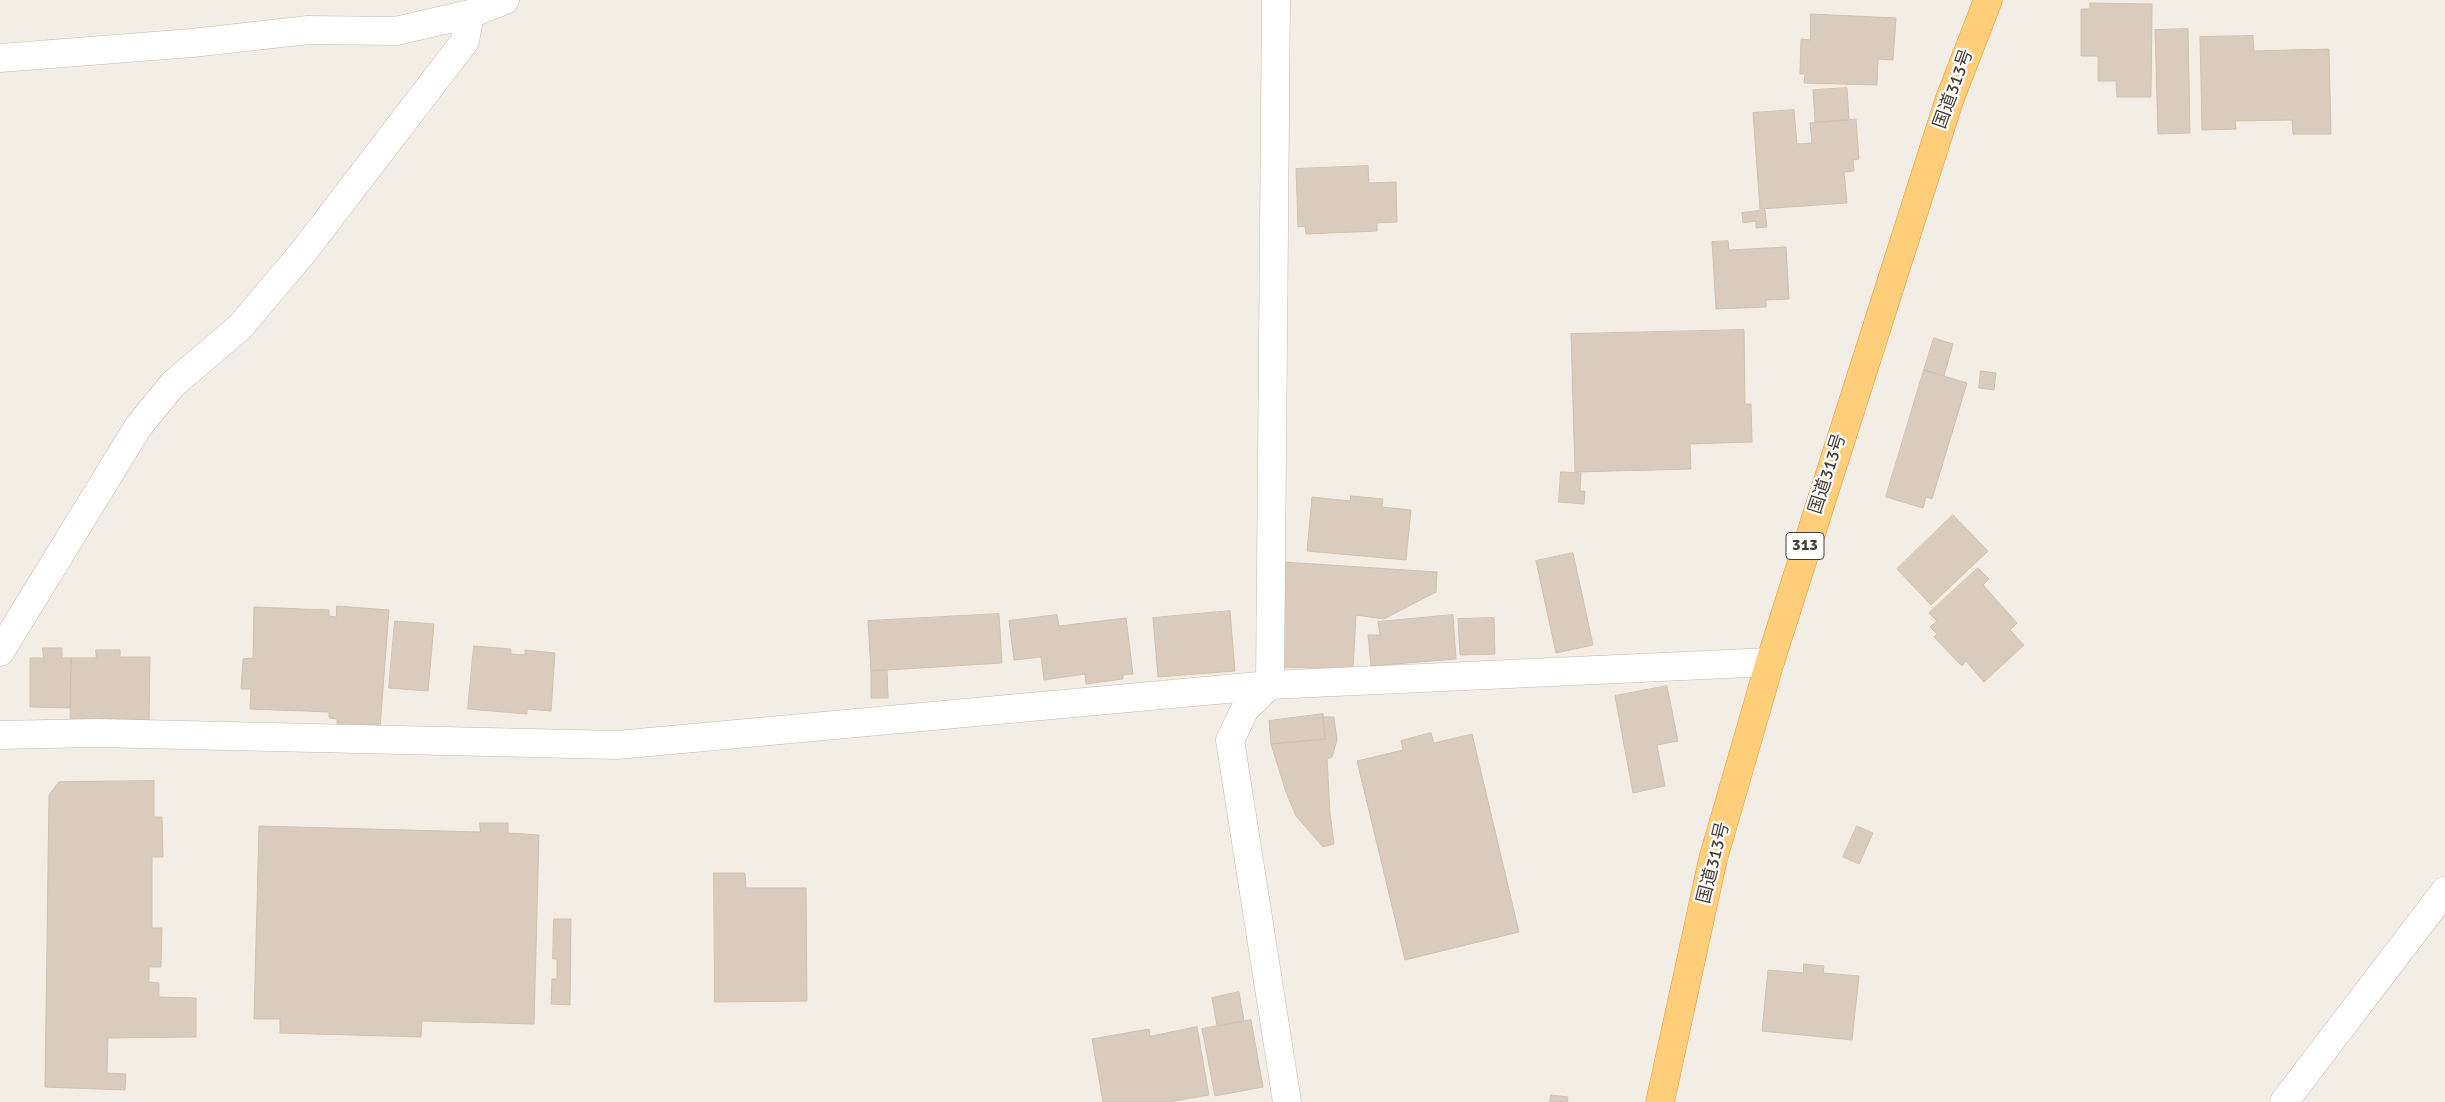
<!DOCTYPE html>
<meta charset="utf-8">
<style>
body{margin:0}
canvas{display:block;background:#f3eee5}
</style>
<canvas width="2445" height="1102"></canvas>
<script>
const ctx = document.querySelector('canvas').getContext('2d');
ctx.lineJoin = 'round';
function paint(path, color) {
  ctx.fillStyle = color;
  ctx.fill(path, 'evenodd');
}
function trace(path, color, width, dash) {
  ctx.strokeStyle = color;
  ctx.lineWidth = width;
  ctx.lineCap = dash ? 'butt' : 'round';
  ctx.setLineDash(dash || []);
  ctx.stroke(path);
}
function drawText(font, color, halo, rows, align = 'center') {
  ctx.font = font + ' Signika,"Noto Sans JP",sans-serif';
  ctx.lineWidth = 4.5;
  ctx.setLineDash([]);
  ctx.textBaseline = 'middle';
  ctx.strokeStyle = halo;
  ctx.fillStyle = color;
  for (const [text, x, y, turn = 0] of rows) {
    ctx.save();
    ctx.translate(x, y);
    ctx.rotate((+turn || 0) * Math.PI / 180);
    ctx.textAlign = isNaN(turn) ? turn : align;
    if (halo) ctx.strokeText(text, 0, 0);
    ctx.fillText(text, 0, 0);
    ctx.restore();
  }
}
const building = new Path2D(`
 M2090,3L2152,4L2151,97H2117L2116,81H2098V56H2081V9H2090Z
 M1811,14L1896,18L1893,60L1878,59L1877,85L1804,83L1805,74H1800L1801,39L1810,40Z
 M2188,29L2190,133L2158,134L2155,30Z
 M2253,36L2254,51L2329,49L2331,134H2293L2292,120L2235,121L2236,129L2202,130L2200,37Z
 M1847,88L1849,120L1815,122L1813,90Z
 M1794,110L1797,144L1812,143L1810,123L1856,119L1859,159L1853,160L1854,171L1844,172L1847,203L1760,209L1753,113Z
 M1368,166L1369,183L1396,182L1397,222L1377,223V231L1306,234L1305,226L1298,227L1296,169Z
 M1765,210L1767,227L1756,228V221L1743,223L1742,213Z
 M1728,241L1729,250L1786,247L1789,299L1766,300V307L1716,309L1712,242Z
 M1744,330L1745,404H1751L1752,442L1690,444L1691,469L1575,472L1571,334Z
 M1934,338L1953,344L1944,376L1924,370Z
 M1924,370L1967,383L1932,499L1926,497L1923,508L1886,497Z
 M1981,371L1996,373L1994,390L1979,388Z
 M1561,472L1581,473L1580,491H1585L1584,504L1559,502Z
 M1351,496L1383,499L1382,507L1411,510L1406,560L1307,551L1312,497L1350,501Z
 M1953,515L1988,551L1931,605L1897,569Z
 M1573,553L1593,645L1556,653L1536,561Z
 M1283,562L1437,572L1436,592L1384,619L1356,615L1353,669L1279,667Z
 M1978,568L1989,579L1983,585L2017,623L2010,630L2024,645L1984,682L1966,661L1962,666L1934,637L1937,634L1930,627L1937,621L1929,613Z
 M337,606L389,610L380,728L337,724V719L329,718V712L250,709L251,689H241L243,659L253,658L254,607L329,610V616L336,617Z
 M1230,611L1235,671L1158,677L1153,618Z
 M999,614L1002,663L871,671L868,621Z
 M1057,615L1059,626L1126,618L1133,674L1123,675V679L1086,684L1085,674L1044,680L1041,657L1014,660L1009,621Z
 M1453,615L1456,659L1371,666L1368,635H1380L1378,622Z
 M1494,618L1495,654L1460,655L1458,619Z
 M395,621L434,624L428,691L389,688Z
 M474,646L511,649V654L525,655V650L555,653L551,711L527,709V714L468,709Z
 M43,648H62V658H71L70,708L30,707V658H43Z
 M96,650H120V657H150L149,721L70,724L71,658H96Z
 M887,670L888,698H871V671Z
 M1667,686L1678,741L1657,745L1665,786L1633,793L1615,696Z
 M1323,714L1325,739L1271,744L1269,721Z
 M1323,717H1334L1337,740L1332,757L1327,759L1330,813L1334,844L1323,847L1296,816L1286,792L1271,744L1325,739Z
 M1431,733L1434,743L1472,734L1519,932L1405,960L1357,761L1403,750L1401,741Z
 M154,781V817H162L163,857H152V928H162L161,967H149V982L159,983V997L196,998V1037L108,1038L107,1073L126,1074L125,1090L45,1087L49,795L59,782Z
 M480,823H508V833L539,835L534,1024L422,1021L421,1037L280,1033V1019H254L259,826L480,832Z
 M1857,826L1873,833L1859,864L1843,857Z
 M714,873H745L746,888H806L807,1001L715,1002Z
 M554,919H571L570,1005L551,1004L552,979H557V959H553Z
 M1804,964L1824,966L1823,973L1859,976L1852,1040L1762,1031L1768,970L1803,973Z
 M1239,992L1244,1021L1217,1026L1212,998Z
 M1251,1020L1263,1087L1215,1096L1202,1029Z
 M1197,1027L1209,1095L1169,1102H1103L1092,1039L1149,1029L1150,1036Z
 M1551,1095L1568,1097L1567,1102H1550Z`);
const minor = new Path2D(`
 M1276,0L1270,685L1245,709L1230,740L1287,1102
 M0,58L192,43L308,30L396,31L470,14L505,0
 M0,652L138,427L173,384L240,327L304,251L465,41L470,14
 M2284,1102L2445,891`);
const tertiary = new Path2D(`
 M0,735L97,733L617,745L1270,685L1770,662`);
const trunk = new Path2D(`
 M1660,1102L1713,859L1770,662L1949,101L1988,0`);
const shields = [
 [1805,546,38]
];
const shieldNames = [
 ["313",1805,546]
];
const streetNames = [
 ["国道313号",1954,89,-70],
 ["国道313号",1828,474,-72],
 ["国道313号",1714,863,-76]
];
paint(building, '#d9ccbd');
trace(building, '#d1c1ac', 1);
trace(minor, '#c2b8aa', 29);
trace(tertiary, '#c2b8aa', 29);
trace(trunk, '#e5972d', 29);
trace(minor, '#fff', 28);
trace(tertiary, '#fff', 28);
trace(trunk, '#ffce7b', 28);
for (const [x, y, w] of shields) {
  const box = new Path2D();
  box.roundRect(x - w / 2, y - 13.5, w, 27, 4);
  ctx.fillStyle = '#fff';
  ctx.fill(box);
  trace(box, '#463e34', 1);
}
drawText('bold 16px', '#463e34', null, shieldNames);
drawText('18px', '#463e34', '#fff', streetNames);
</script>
